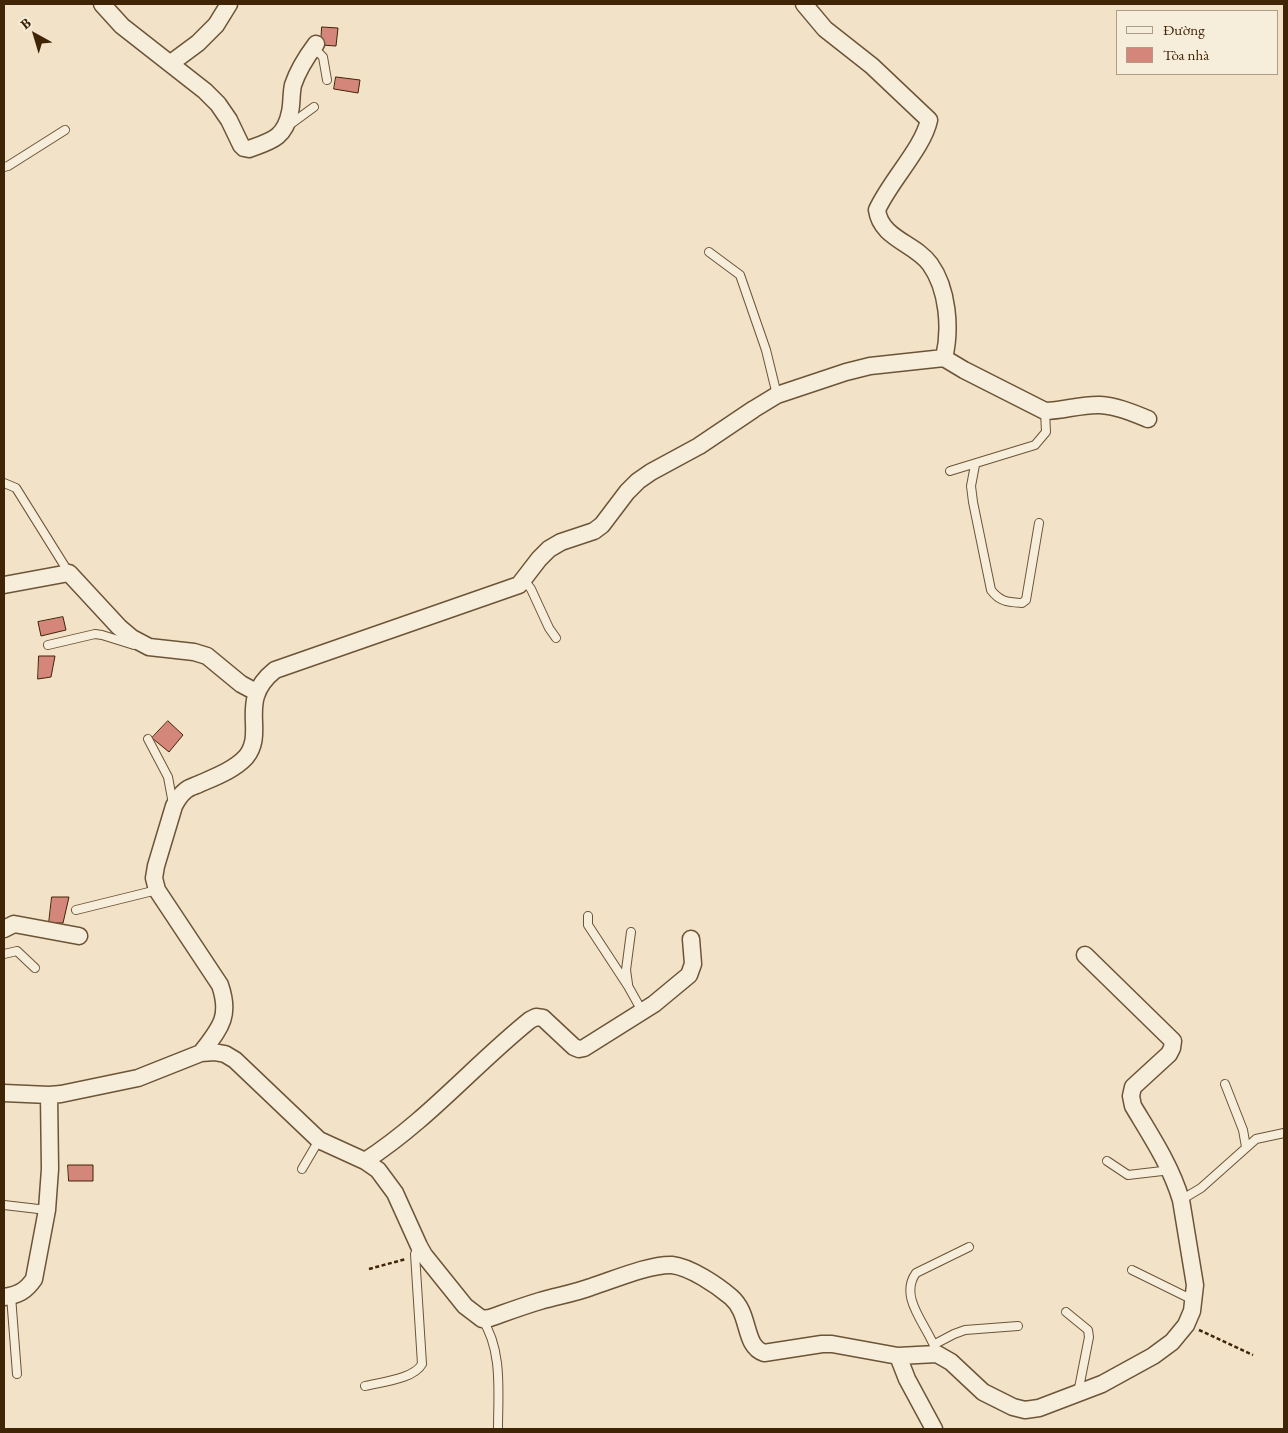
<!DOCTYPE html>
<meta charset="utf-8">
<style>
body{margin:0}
#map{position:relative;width:1288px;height:1433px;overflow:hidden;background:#f2e3c8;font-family:"EB Garamond",serif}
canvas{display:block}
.frame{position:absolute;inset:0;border:5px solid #3f2406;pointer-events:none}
.legend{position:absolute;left:1116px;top:10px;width:162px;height:65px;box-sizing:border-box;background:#f7eddb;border:1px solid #ad9d86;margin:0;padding:6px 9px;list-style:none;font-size:15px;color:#3f2406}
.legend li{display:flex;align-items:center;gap:10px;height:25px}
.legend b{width:25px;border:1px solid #ad9d86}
.north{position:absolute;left:10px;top:10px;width:50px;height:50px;-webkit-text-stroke:4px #f7eddb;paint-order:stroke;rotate:321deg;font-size:14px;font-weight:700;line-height:20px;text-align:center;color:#3f2406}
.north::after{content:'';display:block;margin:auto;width:18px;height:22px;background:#3f2406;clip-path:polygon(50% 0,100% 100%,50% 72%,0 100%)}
</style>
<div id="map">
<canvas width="1288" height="1433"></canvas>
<div class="frame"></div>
<ul class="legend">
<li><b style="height:6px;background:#f7eddb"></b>Đường</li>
<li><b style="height:14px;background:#d4867a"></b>Tòa nhà</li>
</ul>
<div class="north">B</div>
</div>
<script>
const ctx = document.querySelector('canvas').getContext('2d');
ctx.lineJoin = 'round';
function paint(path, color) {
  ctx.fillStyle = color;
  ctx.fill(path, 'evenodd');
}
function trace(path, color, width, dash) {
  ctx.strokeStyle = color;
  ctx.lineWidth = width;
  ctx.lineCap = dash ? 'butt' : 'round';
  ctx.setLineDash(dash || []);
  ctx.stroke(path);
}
const building = new Path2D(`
 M322,27L338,28L336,46L321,45Z
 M336,77L360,80L358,93L334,89Z
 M63,617L66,630L41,636L38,622Z
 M39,656H55L51,677L38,679Z
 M168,721L183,735L169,752L152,738Z
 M52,897H69L63,923H49Z
 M68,1165H93V1181H69Z`);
const path = new Path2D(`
 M369,1269L406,1259
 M1199,1330L1253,1355`);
const lane = new Path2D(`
 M313,47L323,57L327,80
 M288,126L314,107
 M4,167L8,166L65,130
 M709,252L740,275L766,350L777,395
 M975,465L971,486L973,502L991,590C1000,602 1008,602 1022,603L1026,600L1039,523
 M950,471L1035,445L1046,432L1045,411
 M4,483L16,488L69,573
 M519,585H528L531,589L549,628L556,638
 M48,645L95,634L102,635L134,645
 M148,739L168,777L173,804
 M76,910L157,890
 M588,916V925L628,986L642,1011
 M4,954L17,951L35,968
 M628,984L626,970L631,932
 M1225,1084L1243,1130L1246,1147
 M1107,1161L1128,1175L1171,1170
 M302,1169L319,1140
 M1181,1200L1201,1188L1256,1139L1284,1133
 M4,1205L47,1210
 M1132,1270L1193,1300
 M11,1296L17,1374
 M1066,1312L1088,1330L1089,1337L1078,1393
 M482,1319C503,1350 498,1393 498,1429
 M935,1344L954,1334L965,1330L1018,1326
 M937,1354C931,1329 897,1299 916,1273L969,1247
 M365,1386C381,1382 414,1379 422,1364L415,1254L418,1248`);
const street = new Path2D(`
 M102,4L122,26L205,91L218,104L229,120L241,145L244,148L249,149C271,141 285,138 290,112C292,104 291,94 293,85C298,70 307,56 316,44
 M804,4L825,29L872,66L929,120C923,148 890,181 877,210C881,239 915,243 930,264C948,289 951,329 944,358
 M171,63L198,43L216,25L229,4
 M4,585L69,573L119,627L132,638L149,647L194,652L207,656L241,684L256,692
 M4,929L14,924L79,936
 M201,1053C220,1028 231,1017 220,985L157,890L154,878L156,866L174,806C177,800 180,795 185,791C189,787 195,786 199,784C215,777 234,770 246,757C267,731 236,701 275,670L519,585L539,559L549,549L561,542L594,531L602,525L627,492L638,481L651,472L699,446L754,409L777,395L846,372L870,366L944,358L964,370L1045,411C1063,411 1082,404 1100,405C1117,406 1133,413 1148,419
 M4,1093L49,1095L61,1094L138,1078L201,1053L214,1052L225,1054L235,1060L319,1140L365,1161L378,1170L395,1193L419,1246L424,1255L465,1306L482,1319L490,1318C507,1312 523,1306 540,1301C557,1296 575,1293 591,1287C613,1280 650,1264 672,1265C690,1267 717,1285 731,1297C751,1314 743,1346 764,1353L822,1344H832L898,1356L937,1354L951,1362L983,1392L1013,1407L1025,1410L1039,1408L1102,1384L1153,1356L1172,1342L1186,1325L1192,1311L1195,1285L1181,1200C1171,1166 1151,1136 1133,1106L1131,1096L1133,1087L1169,1054L1172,1048L1173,1041L1085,955
 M365,1161C427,1121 474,1065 530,1020L536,1017L543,1018L574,1047L579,1049L584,1048L654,1004L689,975L693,964L691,939
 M4,1297C18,1295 26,1291 34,1279L47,1210L50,1169L49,1095
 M898,1356L907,1379L934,1429`);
paint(building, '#d4867a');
trace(building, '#3f2406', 1);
trace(lane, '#6c5436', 10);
trace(street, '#6c5436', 19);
trace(path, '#3f2406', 2.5, [4, 2.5]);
trace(lane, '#f7eddb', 8);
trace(street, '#f7eddb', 16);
</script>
